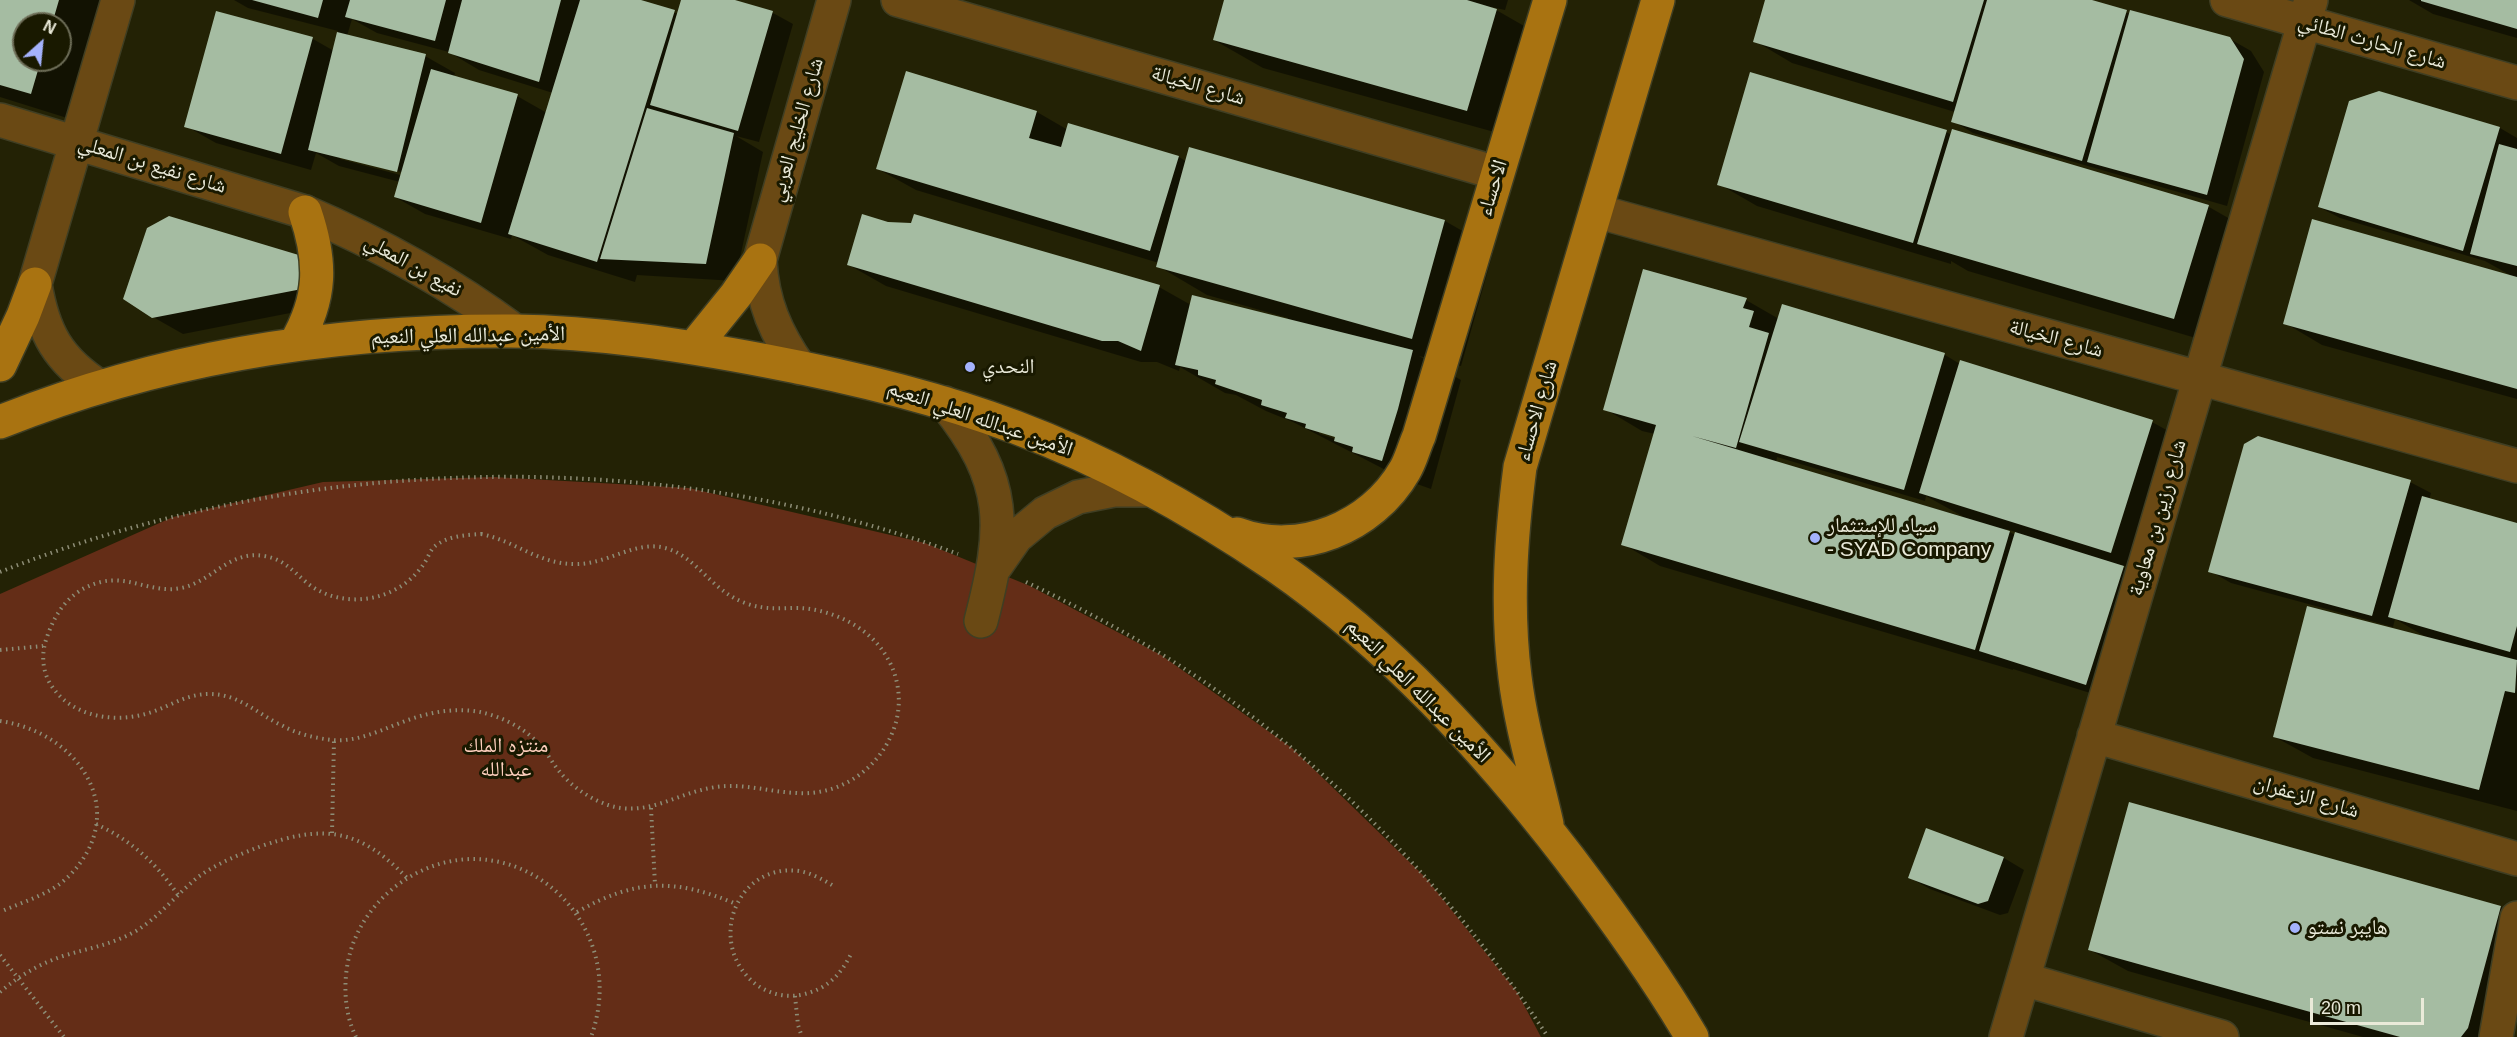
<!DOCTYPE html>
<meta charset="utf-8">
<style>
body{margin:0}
#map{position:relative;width:2517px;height:1037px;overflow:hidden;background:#232205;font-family:Helvetica,sans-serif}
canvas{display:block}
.north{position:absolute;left:12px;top:12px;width:60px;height:60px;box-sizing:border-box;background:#191900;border:2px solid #6d6d57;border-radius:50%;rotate:27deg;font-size:16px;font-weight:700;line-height:24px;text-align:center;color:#eaead9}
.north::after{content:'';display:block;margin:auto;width:21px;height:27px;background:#a4b2fc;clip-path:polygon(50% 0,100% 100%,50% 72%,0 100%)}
.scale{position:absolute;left:2310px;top:998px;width:114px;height:27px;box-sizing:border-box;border:3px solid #eaead9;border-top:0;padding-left:8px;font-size:18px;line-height:21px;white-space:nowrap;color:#eaead9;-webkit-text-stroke:4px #191900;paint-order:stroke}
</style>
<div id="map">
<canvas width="2517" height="1037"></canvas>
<div class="north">N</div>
<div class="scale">20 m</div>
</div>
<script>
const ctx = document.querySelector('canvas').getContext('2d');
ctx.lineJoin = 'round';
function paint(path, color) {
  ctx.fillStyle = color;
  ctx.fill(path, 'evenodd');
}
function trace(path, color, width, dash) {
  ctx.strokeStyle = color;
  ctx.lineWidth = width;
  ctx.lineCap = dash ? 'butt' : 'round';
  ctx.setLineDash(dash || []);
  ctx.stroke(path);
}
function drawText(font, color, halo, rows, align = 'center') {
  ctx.font = font + ' Helvetica,"Noto Naskh Arabic",sans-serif';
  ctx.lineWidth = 6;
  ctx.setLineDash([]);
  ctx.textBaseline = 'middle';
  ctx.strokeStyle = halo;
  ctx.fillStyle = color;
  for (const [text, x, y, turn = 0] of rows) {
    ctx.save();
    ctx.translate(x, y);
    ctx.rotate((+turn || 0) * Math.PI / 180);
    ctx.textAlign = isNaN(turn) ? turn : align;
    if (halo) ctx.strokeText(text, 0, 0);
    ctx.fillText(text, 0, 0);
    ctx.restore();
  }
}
const green = new Path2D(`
 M494,477L689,488L925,543L1030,586L1161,655L1292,748L1426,878L1517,992L1541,1037H0V594L173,517L323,482Z`);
const shadow = new Path2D(`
 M0,0H116L80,122L0,97ZM24,24H60V60H24Z
 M234,0H636L678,14L683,0H730L773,13L793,24L759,142L736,136L763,152L735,281L637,275L635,282L548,255L512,235L511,239L425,214L395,197L400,182L339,166L316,153L311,170L216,143L186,126L217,12L313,39L334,51L338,31L248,8ZM352,19L377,33L449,52L479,70L553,93L547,113L517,96L454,77L455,73L425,56L347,36ZM340,156L405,173L404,176L340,159Z
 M1225,0H1508L1505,10L1491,7L1545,38L1516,138L1263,68L1214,40Z
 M1766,0H2086L2130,14L2230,39L2251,51L2264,72L2227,206L1973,133L1953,121L1955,112L1792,63L1755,41Z
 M2409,0H2517V38L2433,14Z
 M907,73L1037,112L1068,130L1179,157L1187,162L1190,149L1445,221L1494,249L1461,366L1419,356L1461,380L1431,489L1403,479L1293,422L1266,411L1236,395L1225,393L1180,367L1179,371L1157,362H1141L886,286L849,265L1159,287L1191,305L1287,320L1288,318L1207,295L1158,266L1159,263L916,190L878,169ZM1316,429L1343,438L1342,441L1320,434Z
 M2379,93L2500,128L2517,138V399L2322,345L2285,323L2510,275L2485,261L2340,218L2319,207Z
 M1953,131L2209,207L2258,235L2223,346L1968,271L1951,261V264L1757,206L1719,184L1946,132L1952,135Z
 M332,274L331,305L183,334L153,317Z
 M1746,300L1779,319L1783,306L1945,355L1960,364L2152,422L2190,443L2149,573L2120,565L2153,585L2116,701L2013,669V670L1660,566L1623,544L1655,434L1642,431L1605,409ZM1777,457L1925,501L1926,496L1964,517L1776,463ZM2006,529L2016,532L2015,535L2006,530Z
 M2410,482L2431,493L2429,500L2517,525V811L2313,758L2275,737L2426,637L2395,619L2393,627L2231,583L2210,571Z
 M2130,804L2501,907L2517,917L2509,1037H2363L2128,971L2090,950Z
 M1927,830L2004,858L2024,870L2008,913L2000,915L1930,889L1910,878Z`);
const building = new Path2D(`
 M0,0H59L52,24H24V60H41L31,94L0,85Z
 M252,0H323L318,18Z
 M350,0H446L435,41L345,17Z
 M462,0H561L539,82L448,53Z
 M580,0H641L675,10L597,262L508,234Z
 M681,0H735L773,11L738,131L650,105Z
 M1224,0H1467L1497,9L1467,111L1213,40Z
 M1765,0H1984L1953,102L1753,42Z
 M1987,0H2092L2127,10L2082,161L1951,122Z
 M2421,0H2517V29L2421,1Z
 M2130,10L2230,37L2244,59L2207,195L2087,162Z
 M216,11L313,37L281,154L184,127Z
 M337,32L426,54L397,172L308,150Z
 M431,69L518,94L481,223L394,197Z
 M906,71L1037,111L1029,138L1061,147L1068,123L1179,156L1150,251L876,169Z
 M1750,72L1947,130L1913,243L1717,185Z
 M2379,91L2500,127L2463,251L2318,207L2349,101Z
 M647,108L734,133L706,264L600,259Z
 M1952,129L2209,205L2174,319L1917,244Z
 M2499,144L2517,149V266L2470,254Z
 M1189,147L1445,220L1412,339L1156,267Z
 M862,214L888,222L911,223L914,214L1160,285L1141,351L1118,341H1102L847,265Z
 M169,216L302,256V289L152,318L123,299L147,228Z
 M2312,219L2517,277V389L2283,324Z
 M1643,269L1747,298L1743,308L1754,311L1749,327L1769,333L1736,448L1692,436L2010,531L1975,650L1621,545L1656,425L1603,410Z
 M1192,295L1413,350L1398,409L1382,461L1352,452L1353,447L1334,441L1335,437L1305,428L1306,424L1285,418L1287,413L1261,405L1262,400L1215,384L1216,380L1198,375V370L1175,365Z
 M1782,304L1945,353L1904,490L1739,442Z
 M1960,360L2153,420L2111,553L1919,493Z
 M2258,436L2411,480L2372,616L2208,572L2244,444Z
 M2422,496L2517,523V626L2510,652L2388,617Z
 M2015,532L2124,566L2086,685L1979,651Z
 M2307,606L2517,660L2515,693L2505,691L2479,790L2273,737Z
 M2129,802L2501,906L2468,1028L2461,1037H2400L2088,950Z
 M1926,828L2004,857L1988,901L1978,904L1908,878Z`);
const path = new Path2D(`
 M481,534C516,541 539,565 577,564C608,564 636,540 665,548C697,556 711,592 748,604C766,610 780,608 798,608C831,609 867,626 885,654C900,677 903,706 893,731C878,770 839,796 797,793C769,792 745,783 716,787C678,792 648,818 608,805C590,799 571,786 559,771C550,760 545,748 534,739C519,725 499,716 480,712C453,707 425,713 400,723C377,732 356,742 332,740C315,738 297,734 283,726C257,714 240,694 209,694C187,694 172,705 152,712C117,724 72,718 51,685C42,671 41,653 47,637C56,610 72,589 101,582C129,575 153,594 181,588C212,582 229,550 264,556C283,559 292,570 306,582C321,595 343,601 363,599C387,597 409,585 423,565C427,560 429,553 433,548C445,536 466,535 481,534Z
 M0,572C296,454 659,443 958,554
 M1026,582C1095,615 1162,651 1223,695C1351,786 1462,906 1548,1037
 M0,650L43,646
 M0,721C78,732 133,811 69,876C50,895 24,901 0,912
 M651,808L655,885
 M96,824C132,841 156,863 178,895
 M332,833L334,740
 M832,885C822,879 811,873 799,871C736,863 707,942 753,982C766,993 784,998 800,995C826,990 840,976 851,954
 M577,912C635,879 675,878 736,904
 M0,955L64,1037
 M0,992C19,976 39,964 63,956C89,948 111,945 136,931C159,917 177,894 198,877C216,864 238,855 259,847C323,824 359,828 407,878
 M795,996L798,1025L802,1037
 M356,1037C344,1013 343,982 349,957C356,928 373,904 396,886C502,807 635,915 591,1037`);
const minor = new Path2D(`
 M898,0L1497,173
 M2227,0L2517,83
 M0,120L305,212C380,244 449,282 515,331
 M1596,211L2517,466
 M800,368C776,334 762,302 760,260L834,0
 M100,387C58,360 43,333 35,284L118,0
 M945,403C1009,482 1005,527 981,621
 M995,567L1016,537L1045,513L1078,497L1114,490H1152
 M2094,736L2517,859
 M2023,979L2222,1037
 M2006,1037L2311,0
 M2496,1037L2517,918`);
const major = new Path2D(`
 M295,344C322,298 322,262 305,212
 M694,347L736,295L760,260
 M0,365L23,316L35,284
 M0,422C162,357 338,330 513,331C598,332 683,345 767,361C852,377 935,397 1015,427C1108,462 1195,511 1276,566C1390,645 1485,749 1569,858C1613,916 1655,974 1692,1037
 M1237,534C1299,557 1372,528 1405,470C1411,460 1414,447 1419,436L1550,0
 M1547,824C1536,775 1521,727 1515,677C1506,606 1511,537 1520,467L1658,0`);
const markers = [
 [970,367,6,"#a4b2fc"],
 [1815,538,6,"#a4b2fc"],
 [2295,928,6,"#a4b2fc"]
];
const streetNames = [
 ["شارع الحارث الطائي",2372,42,16],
 ["شارع الخيالة",1198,86,16],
 ["شارع الخليج العربي",797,130,-74],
 ["شارع نفيع بن المعلي",152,165,17],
 ["الاحساء",1493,188,-73],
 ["نفيع بن المعلي",413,266,29],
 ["الأمين عبدالله العلي النعيم",468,336,-1],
 ["شارع الخيالة",2056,339,15],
 ["شارع الاحساء",1537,411,-74],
 ["الأمين عبدالله العلي النعيم",980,419,19],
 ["شارع رزين بن معاوية",2158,518,-74],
 ["الأمين عبدالله العلي النعيم",1418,691,45],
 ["شارع الزعفران",2306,797,16]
];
const poiNames = [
 ["النحدي",982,367],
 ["سياد للإستثمار",1827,526],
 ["- SYAD Company",1827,550],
 ["هايبر نستو",2307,928]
];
const parkNames = [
 ["منتزه الملك",506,746],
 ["عبدالله",506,770]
];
paint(green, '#642d17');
paint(shadow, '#0007');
paint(building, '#a5bca2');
trace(minor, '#3f3e23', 36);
trace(major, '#3f3e23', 36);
trace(path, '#8d8d76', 4, [1.5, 4.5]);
trace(minor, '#6a4914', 33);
trace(major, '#a97311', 33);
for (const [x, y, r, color] of markers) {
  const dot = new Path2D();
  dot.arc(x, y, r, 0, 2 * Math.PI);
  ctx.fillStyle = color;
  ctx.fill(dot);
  trace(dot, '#191900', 2);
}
drawText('21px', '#eaead9', '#191900', streetNames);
drawText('21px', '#eaead9', '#191900', poiNames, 'left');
drawText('21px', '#ffcfbd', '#191900', parkNames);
</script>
